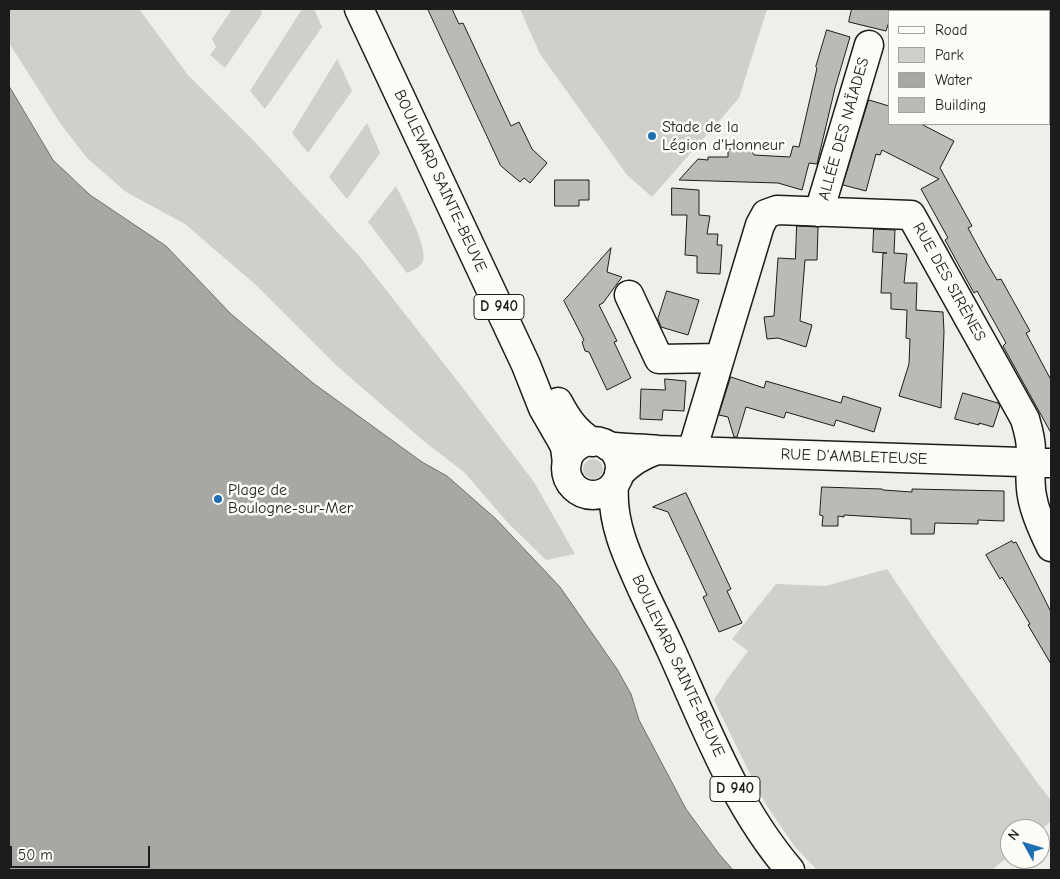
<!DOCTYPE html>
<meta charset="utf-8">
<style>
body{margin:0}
#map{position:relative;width:1060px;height:879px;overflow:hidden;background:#f0eeea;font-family:"Comic Neue",sans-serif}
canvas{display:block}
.frame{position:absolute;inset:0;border:10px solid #1c1c1c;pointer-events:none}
.legend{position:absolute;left:888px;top:10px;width:162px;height:115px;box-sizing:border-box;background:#fdfcf7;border:1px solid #a3a29f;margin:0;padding:6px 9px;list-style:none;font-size:15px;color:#1c1c1c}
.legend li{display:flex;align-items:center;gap:10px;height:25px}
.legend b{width:25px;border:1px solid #a3a29f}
.north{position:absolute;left:1000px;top:819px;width:50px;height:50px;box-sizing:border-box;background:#fdfcf7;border:1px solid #a3a29f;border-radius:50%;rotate:309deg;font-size:14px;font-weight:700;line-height:20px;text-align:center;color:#1c1c1c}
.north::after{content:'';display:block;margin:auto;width:18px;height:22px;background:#1f6fb2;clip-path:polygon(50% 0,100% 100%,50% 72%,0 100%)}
.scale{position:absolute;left:10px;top:846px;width:140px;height:22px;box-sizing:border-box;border:2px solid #1c1c1c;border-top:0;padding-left:6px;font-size:15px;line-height:18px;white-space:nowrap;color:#1c1c1c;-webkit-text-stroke:4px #fdfcf7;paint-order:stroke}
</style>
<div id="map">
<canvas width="1060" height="879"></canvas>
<div class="frame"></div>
<ul class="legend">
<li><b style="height:6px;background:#fdfcf7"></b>Road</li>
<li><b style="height:14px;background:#d0cfcc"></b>Park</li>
<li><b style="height:14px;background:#a8a7a3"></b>Water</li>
<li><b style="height:14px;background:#bbbab6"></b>Building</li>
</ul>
<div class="north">N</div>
<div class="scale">50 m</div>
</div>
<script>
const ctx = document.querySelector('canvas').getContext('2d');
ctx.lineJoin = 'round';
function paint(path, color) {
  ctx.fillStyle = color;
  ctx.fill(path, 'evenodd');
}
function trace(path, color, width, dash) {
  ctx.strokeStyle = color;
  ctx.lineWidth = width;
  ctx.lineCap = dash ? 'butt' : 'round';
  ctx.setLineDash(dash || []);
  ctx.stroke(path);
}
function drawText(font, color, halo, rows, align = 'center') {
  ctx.font = font + ' "Comic Neue",sans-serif';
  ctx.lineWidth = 5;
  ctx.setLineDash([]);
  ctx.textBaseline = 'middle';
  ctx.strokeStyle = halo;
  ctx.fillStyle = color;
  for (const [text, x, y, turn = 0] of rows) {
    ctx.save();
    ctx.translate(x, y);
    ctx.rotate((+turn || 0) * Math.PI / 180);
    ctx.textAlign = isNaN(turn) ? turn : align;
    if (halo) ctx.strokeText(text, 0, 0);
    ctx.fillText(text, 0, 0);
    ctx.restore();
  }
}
const green = new Path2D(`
 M9,9H139L188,75L255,142L361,258L456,379L534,482L575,554L546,560L508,523L464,472L426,443L337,366L257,286L185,224L126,192L86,157L60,123L9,43Z
 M232,9H261L262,14L225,68L210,55L216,47L212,39Z
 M302,9H314L322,27L265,109L250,91Z
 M520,9H767L739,98L652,197L627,175L540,54Z
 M337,59L352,91L308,153L292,133Z
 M367,123L380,153L347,199L329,177Z
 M396,186C403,200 428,248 423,261C420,268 413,270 407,273L368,222Z
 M583 469a10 10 0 1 1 20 0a10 10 0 1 1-20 0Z
 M887,569L937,643L1039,785L1051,800V821L1040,831V829H1010V855L992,870H817L795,847L767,806L746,766L714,700L728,678L748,651L732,639L776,584L826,586Z`);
const water = new Path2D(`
 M9,86L53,160L90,195L166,246L231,314L313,383L422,462L447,476L496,519L560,587L617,669L631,694L639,720L686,809L719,854L733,870H9Z`);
const building = new Path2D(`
 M428,9H452L459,24L463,23L511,126L519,122L532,149L547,163L530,183L524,178L520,182L501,166Z
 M852,9H893L892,11H889V22L886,31L849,22Z
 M827,30L850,37L835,88L817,164L809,163L802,190L778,183L679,180L698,159L708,160V157H728V149L751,150L754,155L790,157L793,146L799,147L817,68L816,67Z
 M869,100L889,106V124H921L954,141L940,168L972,226L968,228L987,263L997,280L1001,279L1030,331L1026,333L1051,380V433L1003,346L1006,343L977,291L974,293L945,240L948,238L921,189L939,179L882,150L880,155L876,154L866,191L843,185Z
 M555,180H589V200H579V206H555Z
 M672,188L699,190V215L710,216L707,234H718L717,245H722L720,274L697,273V256L685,255L687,215H672Z
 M797,226L818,227L817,260H805L800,321L812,325L806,347L778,338L767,339L764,317L774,316L778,258L795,259Z
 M874,229L895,230L894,253L907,254L904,283H917L916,310L943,312L944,332L941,408L899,396L909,364L910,339L906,338L907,310L891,309V293H881L883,253H887L873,252Z
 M611,248L607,272L622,277L603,303L599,305L617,341L614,342L631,378L607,390L589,352L585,351L582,342L584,340L564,301Z
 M667,291L699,300L688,335L661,327L658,319Z
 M731,377L764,388L766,381L841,403L843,396L881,408L874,432L836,420L834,426L786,412L784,418L746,407L737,437H734L728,417L719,415Z
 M665,379L686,381L684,411L663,410L662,420L640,419L641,389L665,390Z
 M963,393L998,403L1000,406L993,427L979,423V425L955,419Z
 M822,487L882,489L883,490L912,492V489L1004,491V521L978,520V524L935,523L934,534H911V519L844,515V517L838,516V526H822L823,516L820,515Z
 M686,493L731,589L727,591L742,623L719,632L703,597L707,595L668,512L653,507Z
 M1012,541L1013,543L1016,542L1051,612V664L1028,625L1030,624L1002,577L1000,579L986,555Z`);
const minor = new Path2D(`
 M819,212L869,45
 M629,295L659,359L720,358
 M608,446C624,449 641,448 658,450L1051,463
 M692,451L760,225L766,214L777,210L911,215L1025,419C1028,429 1031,439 1031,450C1031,465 1029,481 1032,496C1035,514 1043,531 1051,547
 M619,474C630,462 642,455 657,450`);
const major = new Path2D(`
 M359,9L526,365L543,408L562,441L565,447L567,463
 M558,402C567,419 575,431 592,442
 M566 468a27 27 0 1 1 54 0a27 27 0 1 1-54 0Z
 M614,486C611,523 628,558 643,591C652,610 662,630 671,650C705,725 735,806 790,870`);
const markers = [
 [652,136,5,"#1f6fb2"],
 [218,499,5,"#1f6fb2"]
];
const shields = [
 [499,307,50],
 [735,789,50]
];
const shieldNames = [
 ["D 940",499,307],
 ["D 940",735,789]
];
const poiNames = [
 ["Stade de la",662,127],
 ["Légion d'Honneur",662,145],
 ["Plage de",228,490],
 ["Boulogne-sur-Mer",228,508]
];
const streetNames = [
 ["ALLÉE DES NAÏADES",844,129,-74],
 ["BOULEVARD SAINTE-BEUVE",440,181,65],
 ["RUE DES SIRÈNES",949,282,61],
 ["RUE D'AMBLETEUSE",854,457,2],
 ["BOULEVARD SAINTE-BEUVE",678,666,65]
];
paint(green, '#d0cfcc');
paint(water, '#a8a7a3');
trace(water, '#706f6d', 1);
paint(building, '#bbbab6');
trace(building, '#1c1c1c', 1);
trace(minor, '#1c1c1c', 31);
trace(major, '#1c1c1c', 31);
trace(minor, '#fdfcf7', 28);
trace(major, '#fdfcf7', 28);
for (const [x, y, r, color] of markers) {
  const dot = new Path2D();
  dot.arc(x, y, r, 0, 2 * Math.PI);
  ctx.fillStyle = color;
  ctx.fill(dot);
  trace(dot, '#fdfcf7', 2);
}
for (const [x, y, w] of shields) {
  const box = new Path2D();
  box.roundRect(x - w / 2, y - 12.5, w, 25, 4);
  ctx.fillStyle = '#fdfcf7';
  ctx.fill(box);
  trace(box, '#1c1c1c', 1);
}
drawText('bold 15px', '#1c1c1c', null, shieldNames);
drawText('16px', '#1c1c1c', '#fdfcf7', poiNames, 'left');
drawText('16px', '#1c1c1c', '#fdfcf7', streetNames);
</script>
